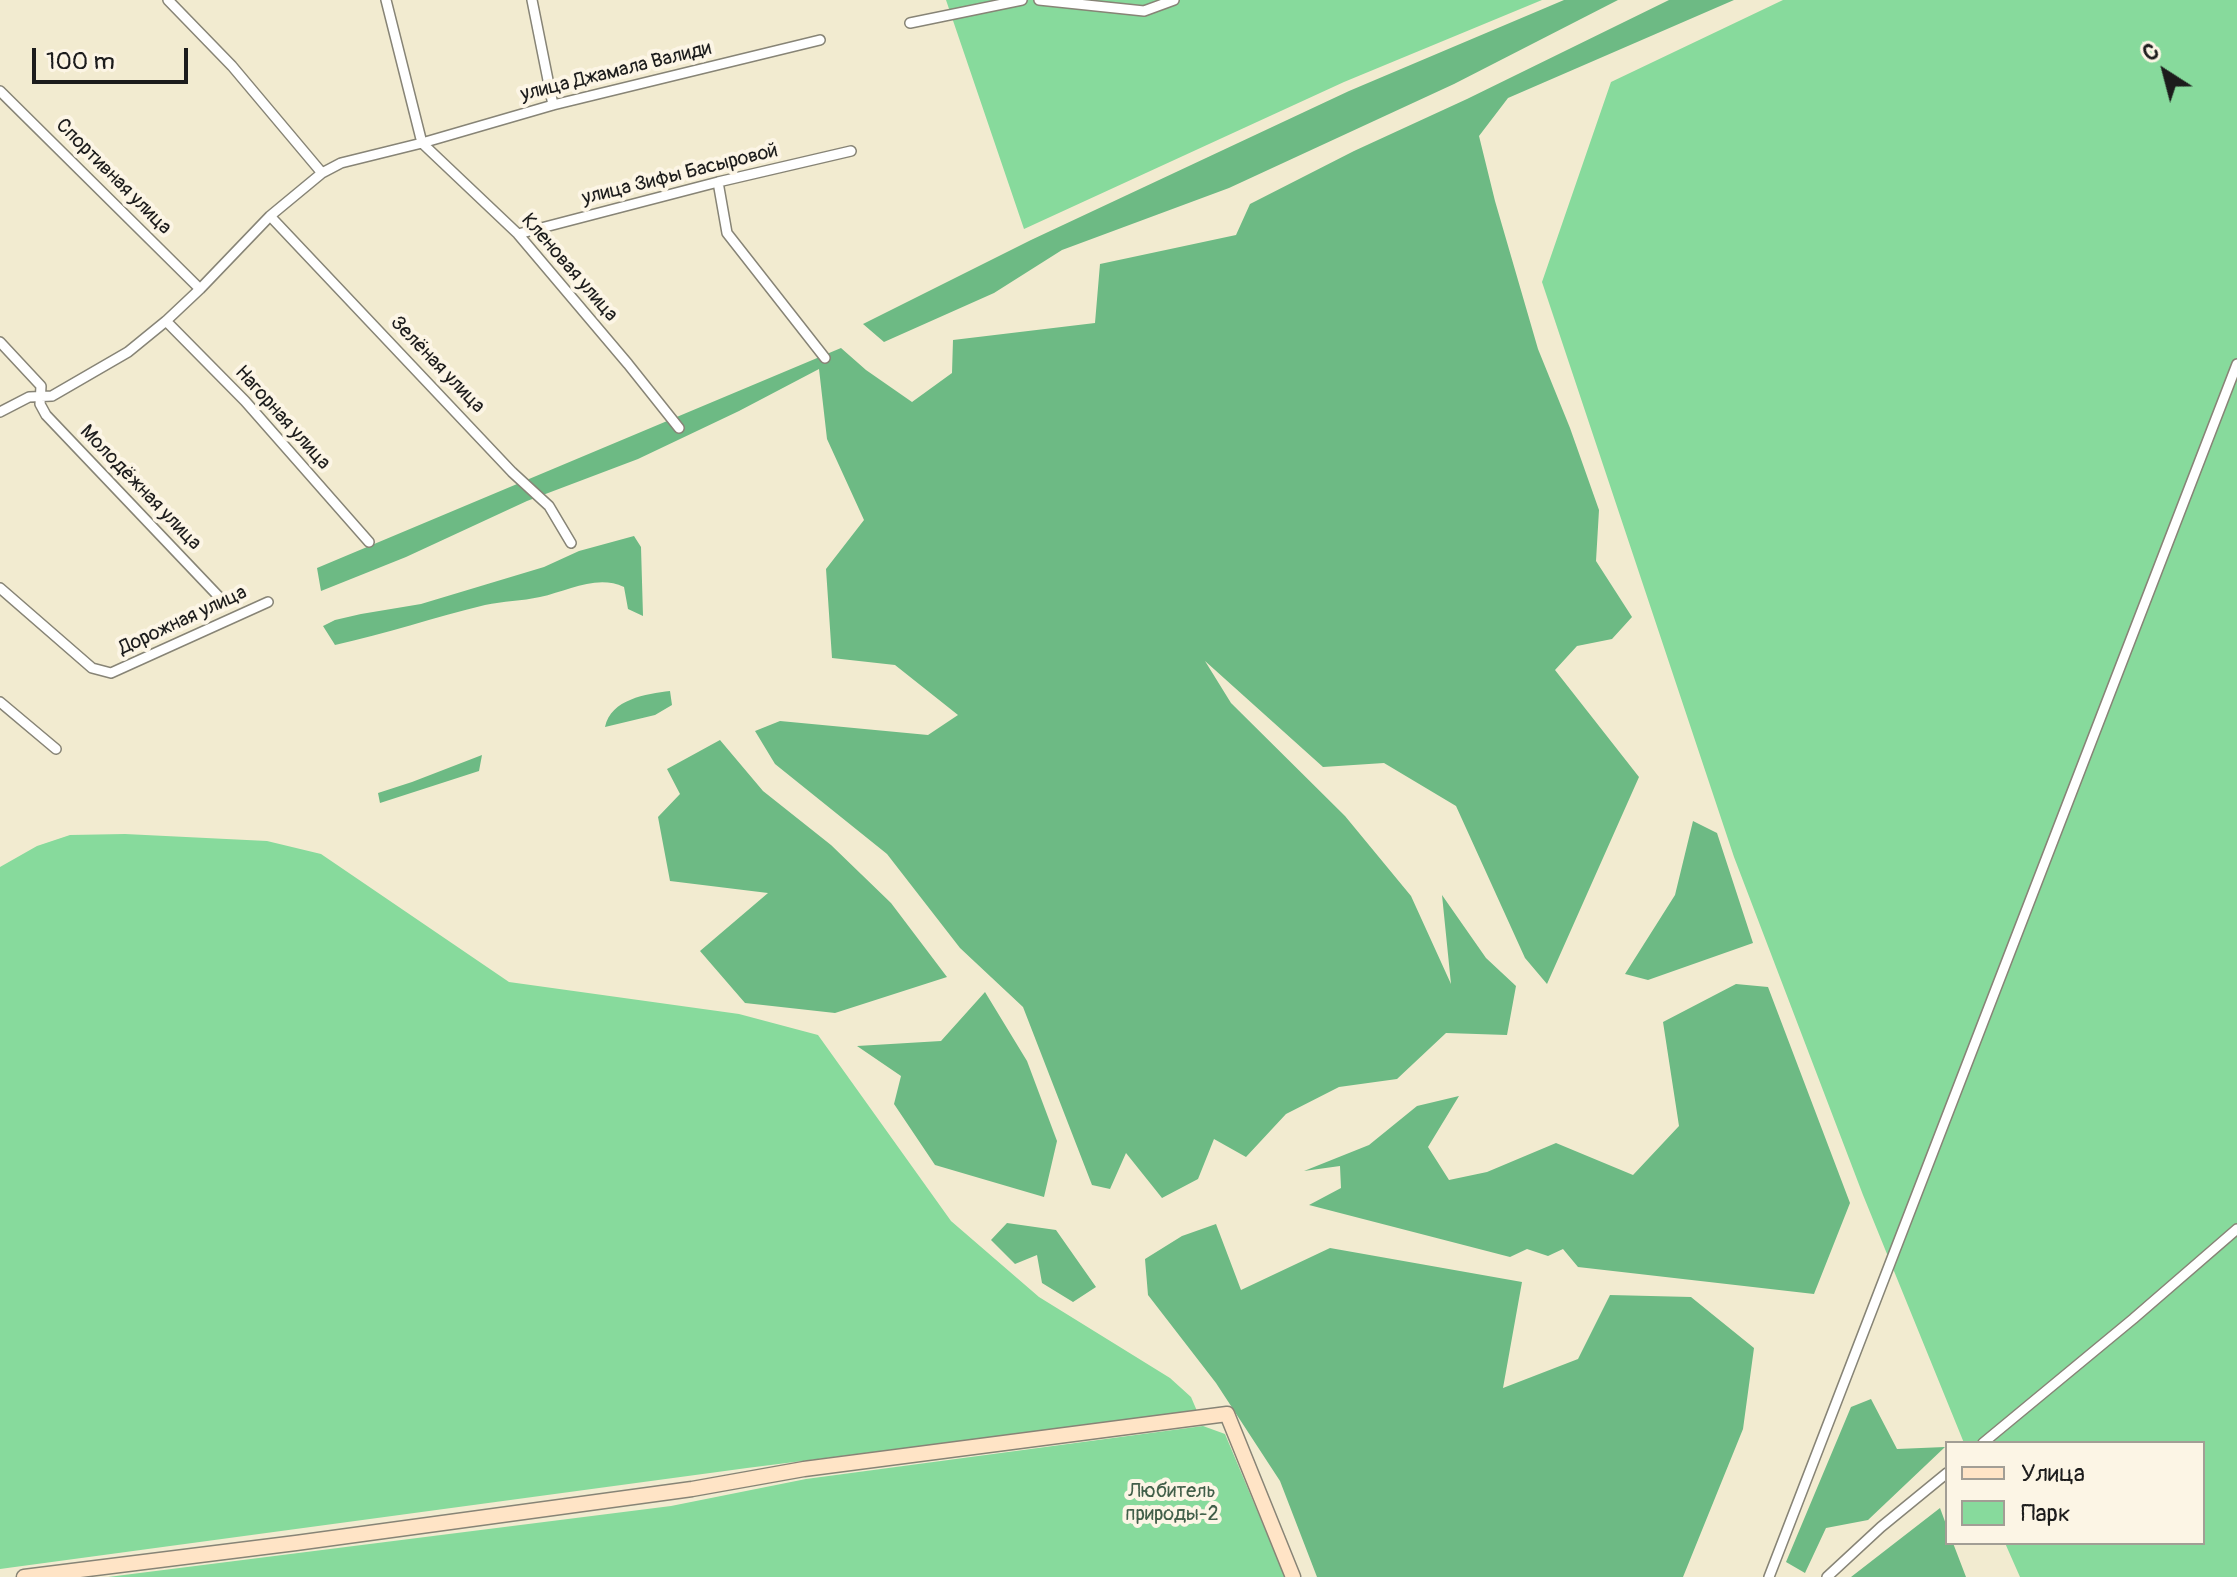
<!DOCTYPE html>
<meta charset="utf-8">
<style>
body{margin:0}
#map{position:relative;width:2237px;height:1577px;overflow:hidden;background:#f2ebd0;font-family:Pangolin,sans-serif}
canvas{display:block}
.legend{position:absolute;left:1945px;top:1441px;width:260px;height:104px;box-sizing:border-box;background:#fcf5e5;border:2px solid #a29e95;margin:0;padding:10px 14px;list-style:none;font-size:24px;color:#1c1c1c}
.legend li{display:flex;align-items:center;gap:16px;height:40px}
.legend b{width:40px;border:2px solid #a29e95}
.north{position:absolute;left:2125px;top:32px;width:80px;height:80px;-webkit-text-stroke:6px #fcf5e5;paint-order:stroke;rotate:324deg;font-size:22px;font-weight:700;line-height:32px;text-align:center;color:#1c1c1c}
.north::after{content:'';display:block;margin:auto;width:28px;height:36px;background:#1c1c1c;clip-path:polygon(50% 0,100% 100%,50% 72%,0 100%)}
.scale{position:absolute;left:32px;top:48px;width:156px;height:36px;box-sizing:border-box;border:4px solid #1c1c1c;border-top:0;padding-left:10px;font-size:24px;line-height:28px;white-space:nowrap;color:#1c1c1c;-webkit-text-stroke:6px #fcf5e5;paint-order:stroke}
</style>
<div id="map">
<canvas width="2237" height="1577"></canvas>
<ul class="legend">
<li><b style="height:10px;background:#ffe4c6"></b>Улица</li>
<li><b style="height:22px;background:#87da9c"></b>Парк</li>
</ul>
<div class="north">С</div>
<div class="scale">100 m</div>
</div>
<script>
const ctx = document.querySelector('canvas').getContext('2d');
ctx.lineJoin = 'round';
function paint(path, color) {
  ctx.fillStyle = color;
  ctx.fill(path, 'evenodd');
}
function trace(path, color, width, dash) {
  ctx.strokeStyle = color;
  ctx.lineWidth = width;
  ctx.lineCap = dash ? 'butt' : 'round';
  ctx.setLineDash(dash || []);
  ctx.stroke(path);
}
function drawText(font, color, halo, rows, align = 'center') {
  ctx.font = font + ' Pangolin,sans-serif';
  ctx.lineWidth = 8;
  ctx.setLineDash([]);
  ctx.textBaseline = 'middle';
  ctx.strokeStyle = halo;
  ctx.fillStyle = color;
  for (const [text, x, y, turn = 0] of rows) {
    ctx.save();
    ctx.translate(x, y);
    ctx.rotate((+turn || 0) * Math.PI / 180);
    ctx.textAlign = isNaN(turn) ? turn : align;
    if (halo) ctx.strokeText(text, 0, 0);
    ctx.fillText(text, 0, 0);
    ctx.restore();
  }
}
const green = new Path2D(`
 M946,0H1542L1344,82L1024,229Z
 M1783,0H2237V1577H2020L2005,1543H2203V1443H1964L1863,1195L1734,857L1542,282L1611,82Z
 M125,834L267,841L321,854L509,982L739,1014L818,1035L951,1221L1039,1297L1170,1378L1191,1397L1197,1411L747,1468L0,1569V867L37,846L70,835Z
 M1203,1426L1225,1434L1285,1577H108L671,1506L806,1479Z`);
const forest = new Path2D(`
 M1564,0H1618L1454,84L1229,188L1062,250L994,293L884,342L863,324L1031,240L1349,91Z
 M1669,0H1734L1508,98L1479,136L1495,201L1538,349L1570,428L1599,510L1596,561L1632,617L1612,639L1577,646L1555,670L1639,777L1547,984L1525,958L1456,806L1384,763L1323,767L1205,661L1231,703L1345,816L1411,896L1451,984L1442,895L1486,958L1516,986L1507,1035L1446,1033L1397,1079L1339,1087L1286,1114L1246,1157L1214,1139L1198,1179L1162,1198L1126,1153L1110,1189L1092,1185L1023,1007L960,948L887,854L775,764L755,731L780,721L928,735L958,715L895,665L832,658L826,569L864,520L827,439L819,369L739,411L638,459L527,501L406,557L321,591L317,568L841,348L866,370L912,402L952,373L953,340L1095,323L1100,264L1236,235L1250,204L1354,151L1467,99Z
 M634,536L641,547L643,616L628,609L624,587C597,574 568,591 540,597C522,601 503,601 485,605C435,617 385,634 335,645L323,626L335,620L361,614L421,604L544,567L579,551Z
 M670,691L672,705L655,715L605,727C611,699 646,694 670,691Z
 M720,740L763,791L831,845L891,903L947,977L835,1013L745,1003L700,951L768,893L670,881L658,817L680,794L667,769Z
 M482,755L479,771L380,803L378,793L412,782Z
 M1693,821L1717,833L1753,943L1648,980L1625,974L1675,895Z
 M1736,984L1768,987L1850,1203L1814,1294L1578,1267L1563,1249L1548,1256L1527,1249L1510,1257L1309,1205L1341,1188L1340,1166L1304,1171L1369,1145L1417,1106L1459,1096L1428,1147L1449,1180L1487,1172L1556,1143L1633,1175L1679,1126L1663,1022Z
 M985,992L1027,1061L1057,1141L1044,1197L935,1165L894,1104L901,1076L857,1046L941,1041Z
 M1007,1223L1056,1230L1096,1287L1073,1302L1042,1283L1037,1255L1015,1264L991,1240Z
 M1216,1224L1241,1290L1330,1248L1522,1282L1503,1388L1578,1359L1610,1295L1691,1297L1754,1348L1743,1429L1683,1577H1317L1280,1481L1216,1383L1148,1295L1145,1259L1182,1236Z
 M1871,1399L1897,1449L1945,1447L1868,1520L1826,1528L1805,1573L1786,1562L1851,1407Z
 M1940,1508L1947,1527V1543H1953L1966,1577H1851Z`);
const street = new Path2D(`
 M168,0L232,66L322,173
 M386,0L422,143
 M532,0L553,105
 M1039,0L1144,11L1174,0
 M910,23L1022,0
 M0,91L200,289
 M422,143L518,234L628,364L679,428
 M718,182L727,233L825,358
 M270,216L512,472L549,506L571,543
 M518,234L718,182L851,151
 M166,321L245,401L369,542
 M0,342L41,386L40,404L46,415L222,600
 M0,412L29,397L52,396L128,352L166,321L200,289L270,216L322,173L341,163L422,143L553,105L820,40
 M0,588L92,668L111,673L268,602
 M0,702L56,749
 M1983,1443L2133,1319L2237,1229
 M1769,1577L2237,364
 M1827,1577L1881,1527L1947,1473`);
const secondary = new Path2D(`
 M24,1577L296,1543L692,1489L804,1469L1227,1414L1293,1577`);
const streetNames = [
 ["улица Джамала Валиди",616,72,-14],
 ["улица Зифы Басыровой",680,175,-14],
 ["Спортивная улица",113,177,45],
 ["Кленовая улица",569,268,49],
 ["Зелёная улица",437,365,46],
 ["Нагорная улица",282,418,48],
 ["Молодёжная улица",140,488,46],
 ["Дорожная улица",183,621,-25]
];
const parkNames = [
 ["Любитель",1172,1492],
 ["природы-2",1172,1515]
];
paint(green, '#87da9c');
paint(forest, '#6dba84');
trace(street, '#878476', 12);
trace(secondary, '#878476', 17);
trace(street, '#fff', 9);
trace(secondary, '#ffe4c6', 14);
drawText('20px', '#1c1c1c', '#fcf5e5', streetNames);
drawText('20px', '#415e49', '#fcf5e5', parkNames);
</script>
